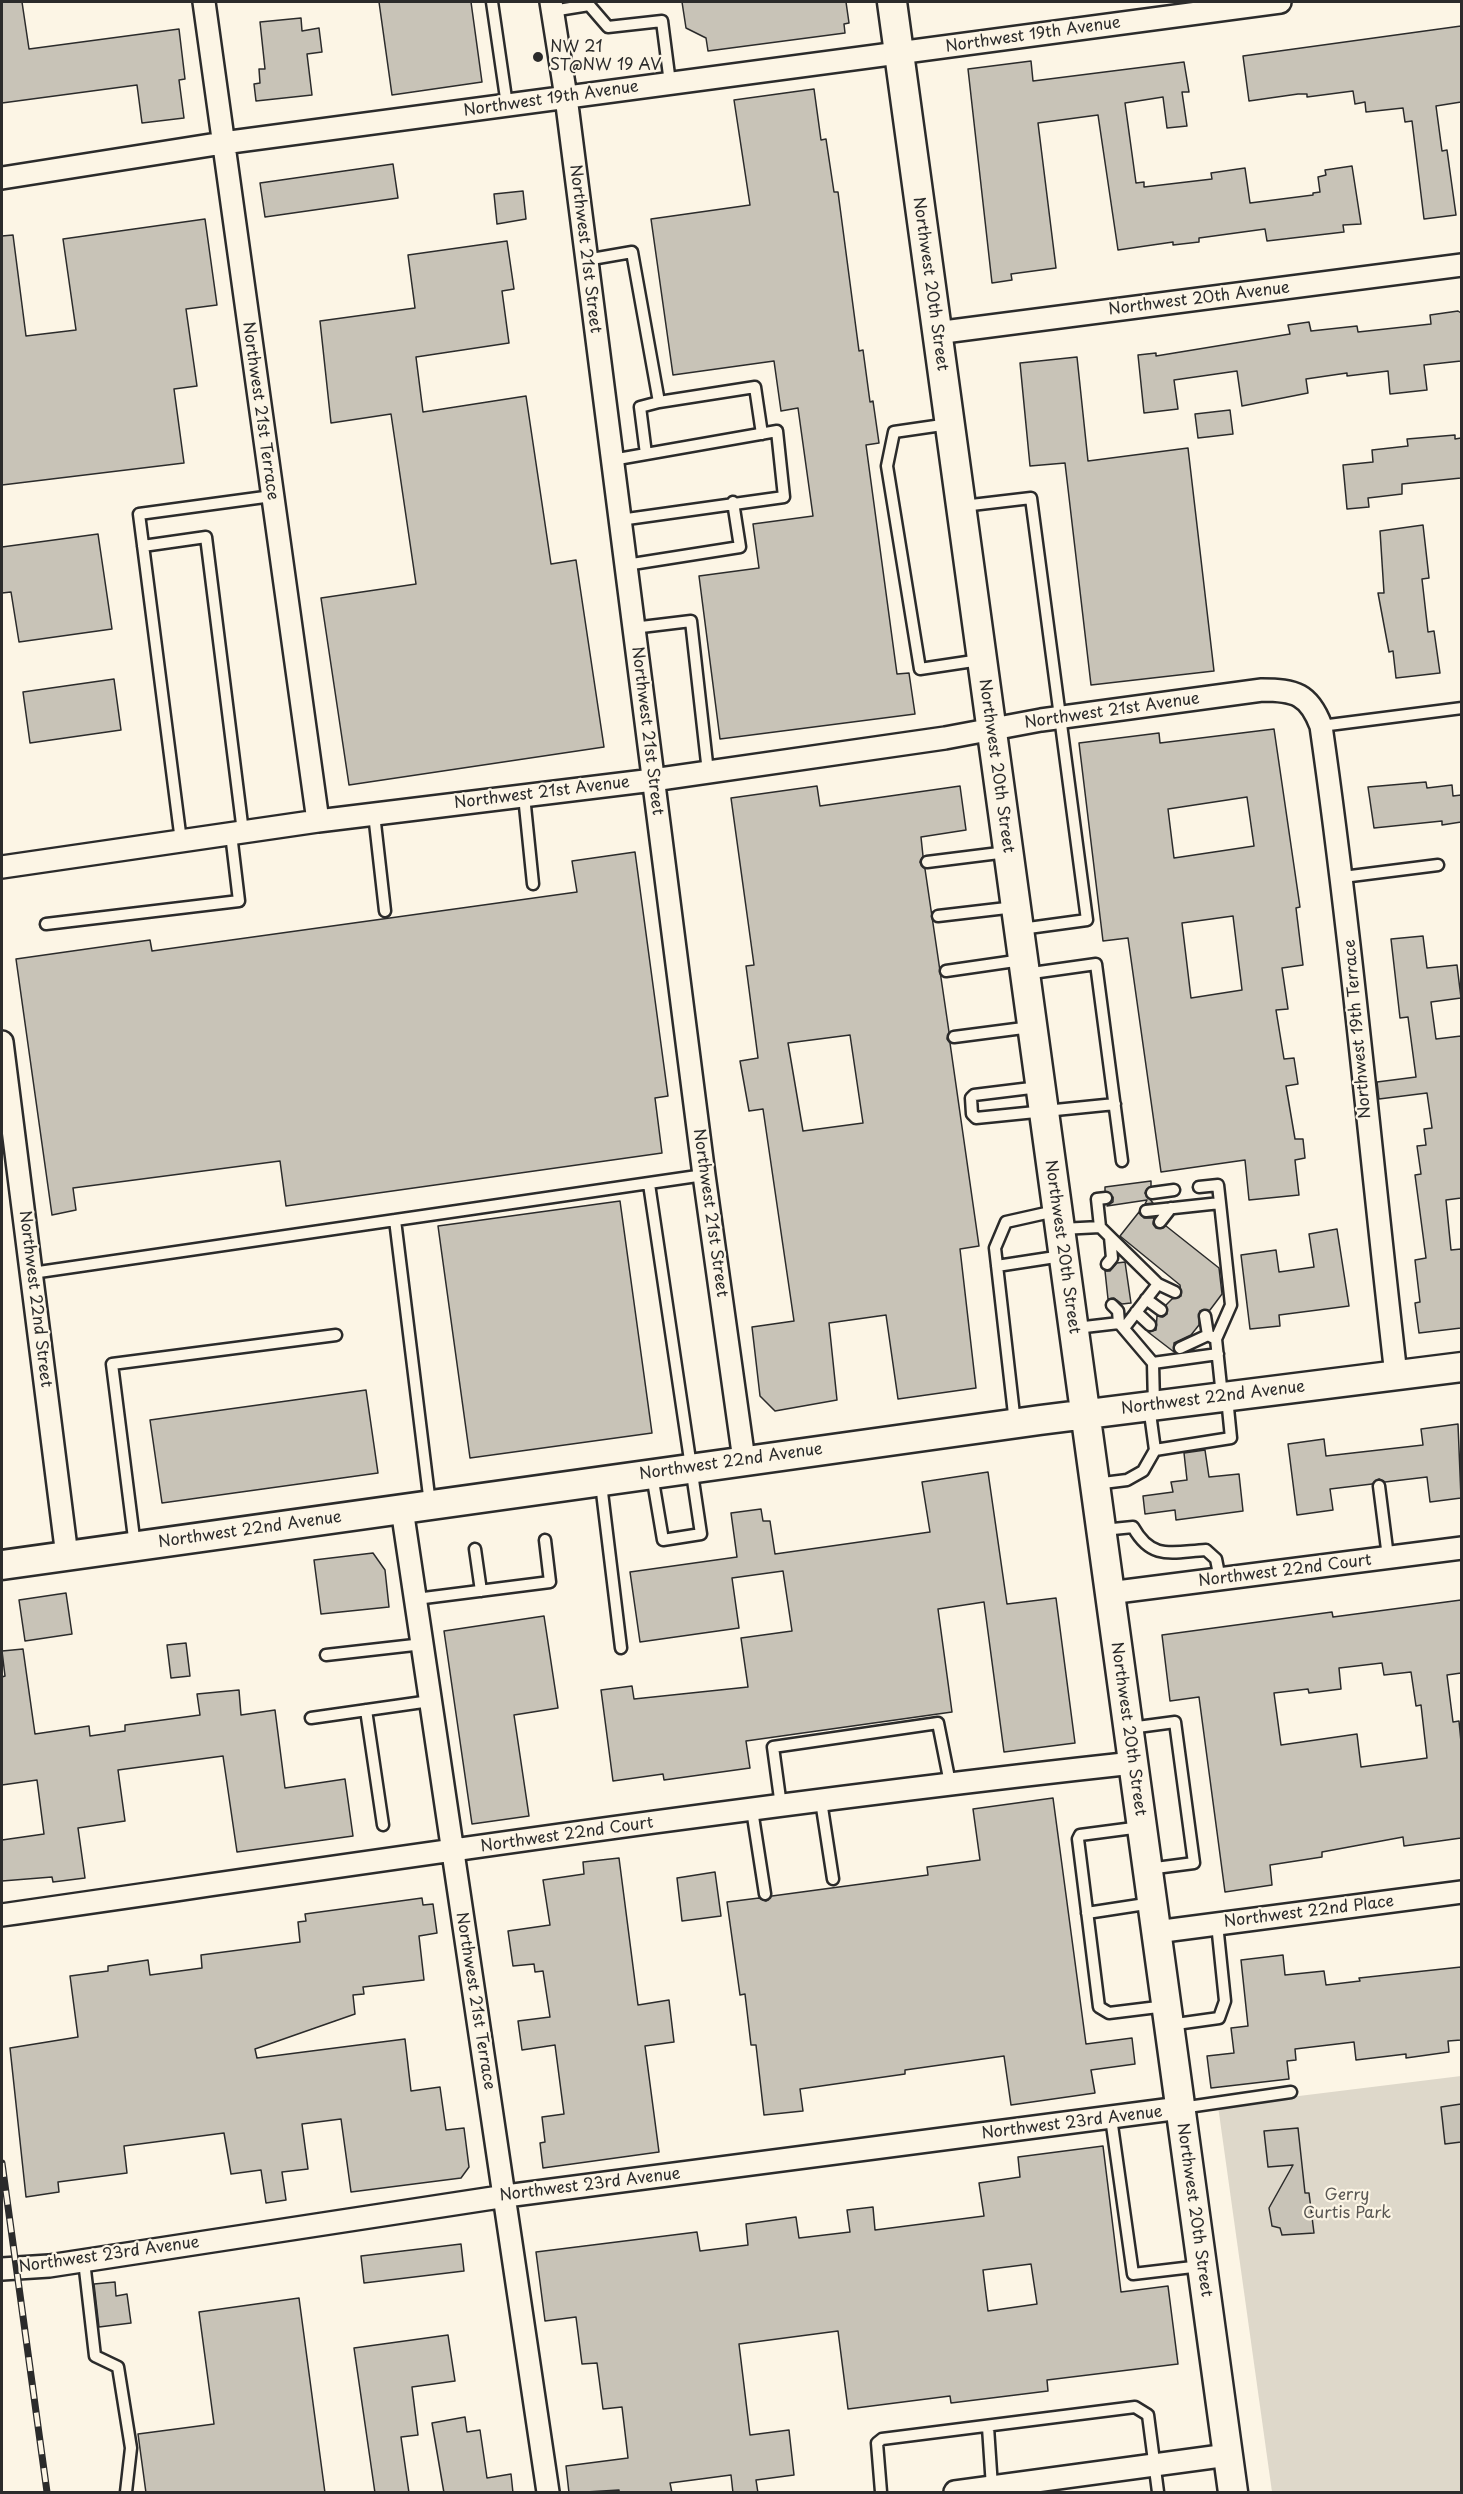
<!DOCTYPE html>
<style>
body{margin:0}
#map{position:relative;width:1463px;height:2494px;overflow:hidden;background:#fcf5e5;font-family:"Playpen Sans",sans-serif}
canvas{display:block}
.frame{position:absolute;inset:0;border:3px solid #2b2b2b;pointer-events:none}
</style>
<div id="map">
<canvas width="1463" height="2494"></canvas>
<div class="frame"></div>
</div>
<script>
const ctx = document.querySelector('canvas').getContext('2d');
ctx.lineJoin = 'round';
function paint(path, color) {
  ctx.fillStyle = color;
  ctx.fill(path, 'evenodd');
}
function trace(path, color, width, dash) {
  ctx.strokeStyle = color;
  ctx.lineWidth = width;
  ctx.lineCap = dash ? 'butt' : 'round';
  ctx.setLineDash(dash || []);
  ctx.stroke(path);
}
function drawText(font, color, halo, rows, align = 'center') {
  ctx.font = font + ' "Playpen Sans",sans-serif';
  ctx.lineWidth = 4.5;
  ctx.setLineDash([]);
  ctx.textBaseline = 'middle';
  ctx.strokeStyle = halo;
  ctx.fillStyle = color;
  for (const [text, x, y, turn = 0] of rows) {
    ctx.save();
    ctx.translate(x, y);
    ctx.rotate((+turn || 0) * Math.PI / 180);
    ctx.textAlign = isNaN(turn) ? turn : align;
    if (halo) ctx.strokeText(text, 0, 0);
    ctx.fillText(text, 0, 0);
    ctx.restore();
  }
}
const green = new Path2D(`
 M1461,2076V2492H1272L1218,2106Z`);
const building = new Path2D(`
 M2,2H22L29,49L179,29L185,79L179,80L184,118L142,123L137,85L2,103Z
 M379,2H471L482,82L392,95Z
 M682,2H846L849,23L844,24L845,33L708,51L706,38L686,28Z
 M301,18L302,31L319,28L322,52L307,54L312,95L256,101L254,84L260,83L259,69H265L260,22Z
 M1461,26V102L1436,106L1442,151L1447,150L1456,215L1424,219L1412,121L1405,122L1403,108L1366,112L1365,102L1355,104L1353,91L1307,97V94H1298L1249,101L1243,56Z
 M1031,61L1033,81L1184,62L1189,92H1182L1187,126L1167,128L1163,97L1125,103L1136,183L1144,182V187L1212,179L1211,173L1245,168L1250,203L1313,195V193L1320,192L1318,177L1326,175L1325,170L1352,166L1361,224L1343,225L1344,232L1267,241L1265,229L1199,238V242L1173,245V242L1118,250L1098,115L1038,123L1056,268L1011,274L1012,280L992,283L968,69Z
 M814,89L821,140L826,139L834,192H838L859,351L863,350L870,402L873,401L879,443L866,445L897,674L909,673L915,714L720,739L699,576L759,568L753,524L813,516L798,408L781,411L774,361L673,375L651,219L750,205L734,100Z
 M393,164L398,198L265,217L260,183Z
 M523,191L526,219L497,224L494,194Z
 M205,219L217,305L186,309L197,386L174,389L184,463L2,485V236L13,235L26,336L76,330L63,239Z
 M507,241L514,289L502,291L509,343L416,357L423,412L526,396L551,564L576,560L604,747L349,785L321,598L416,584L391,414L331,423L320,321L415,308L408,255Z
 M1458,311L1461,313V361L1424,365L1427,390L1390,394L1388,371L1347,376V373L1306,379L1308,393L1242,406L1237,371L1174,380L1178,409L1144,413L1138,355L1156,353V356L1290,334L1288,325L1309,322L1311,331L1357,326L1358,332L1431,324L1430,315Z
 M1077,357L1088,461L1188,448L1214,671L1091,685L1065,463L1030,466L1020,363Z
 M1230,410L1233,434L1198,438L1195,414Z
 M1455,435V439L1461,438V478L1402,484V494L1368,498L1369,507L1347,509L1343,465L1373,462L1372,450L1408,446L1407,439Z
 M1423,525L1429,578L1422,579L1428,632L1434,631L1440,673L1396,678L1393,651L1389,652L1378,593H1384L1380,531Z
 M98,534L112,629L19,642L11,592L2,593V547Z
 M114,679L121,730L30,743L23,692Z
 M1274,729L1300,907L1296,908L1303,965L1282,968L1288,1009L1276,1010L1284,1059L1294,1058L1298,1084L1286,1086L1295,1139H1303L1305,1158L1295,1160L1299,1195L1249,1200L1245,1160L1161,1172L1128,938L1103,941L1079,743L1159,733L1160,743ZM1247,797L1254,846L1174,858L1168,809ZM1233,916L1242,990L1191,998L1182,923Z
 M1426,782L1427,788L1452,785L1453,796L1461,795V822L1442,825V821L1374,828L1368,787Z
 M817,786L820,806L960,786L966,830L921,837L923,856L920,862L925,869L949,1032L947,1039L950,1043L979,1246L960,1249L976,1388L898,1399L886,1315L829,1323L837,1400L775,1411L760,1396L752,1327L794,1321L763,1109L749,1111L740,1061L758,1058L746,966L754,965L731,798ZM850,1035L863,1123L803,1131L788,1043Z
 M635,852L668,1096L655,1098L662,1153L286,1206L280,1161L73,1188L76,1210L52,1215L16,959L150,940L152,951L577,892L572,861Z
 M1423,936L1427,968L1457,965L1461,998L1431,1002L1436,1039L1461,1036V1198L1446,1200L1451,1250L1461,1249V1328L1419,1333L1415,1303L1420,1302L1415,1260L1426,1258L1415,1175L1421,1174L1417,1146L1426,1145L1424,1129L1432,1128L1427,1093L1379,1099L1377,1082L1416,1077L1408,1017L1400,1018L1391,939Z
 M1151,1181V1186L1145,1193L1153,1203L1145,1204L1147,1200L1107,1206L1113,1202V1197L1105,1191V1187Z
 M620,1201L652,1433L470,1458L438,1226Z
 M1139,1212L1144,1218H1154L1153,1224L1156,1228L1166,1226L1219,1268L1222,1294L1210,1310L1200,1311L1199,1325L1191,1335L1174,1343V1352L1148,1332L1156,1330L1157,1316L1163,1317L1167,1314L1166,1305L1172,1299L1181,1296L1180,1285L1120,1236Z
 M1337,1229L1349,1306L1279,1315L1280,1326L1250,1329L1241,1255L1276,1250L1279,1272L1314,1267L1309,1234Z
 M1125,1262L1131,1303L1122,1304L1114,1298L1108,1299L1105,1271H1110L1117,1263Z
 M366,1390L378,1473L162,1503L150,1420Z
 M1458,1424L1461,1498L1430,1502L1427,1477L1385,1482L1379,1479L1372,1484L1330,1489L1333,1510L1297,1515L1288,1444L1324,1439L1326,1456L1423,1445L1421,1429Z
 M1205,1450L1209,1477L1239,1474L1243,1511L1176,1520L1175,1510L1145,1514L1143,1496L1173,1492L1171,1482L1187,1480L1184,1453Z
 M988,1472L1007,1604L1056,1598L1075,1743L1004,1752L984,1602L938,1609L952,1712L746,1741L750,1768L664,1780L663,1774L613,1781L601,1690L632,1686L634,1699L748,1687L741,1638L792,1631L783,1571L732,1578L739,1628L640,1642L630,1572L737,1557L731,1513L761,1509L763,1521H770L775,1554L930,1532L922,1482Z
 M373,1553L385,1570L389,1607L321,1614L314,1560Z
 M66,1593L72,1634L25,1641L19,1600Z
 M1461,1600V1673L1447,1675L1453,1722L1459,1721L1461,1742V1838L1404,1846L1403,1837L1322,1852V1857L1270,1865L1272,1885L1225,1892L1199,1697L1170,1701L1162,1635L1332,1612L1333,1617ZM1382,1663L1384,1675L1411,1672L1416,1706L1421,1705L1427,1758L1361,1767L1357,1734L1281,1745L1274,1693L1308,1689L1309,1693L1341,1689L1339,1668Z
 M544,1616L558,1708L514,1715L529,1816L472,1824L444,1631Z
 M186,1643L190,1676L171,1678L167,1645Z
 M23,1649L35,1734L89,1726L90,1736L125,1731V1725L200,1715L197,1694L239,1690L241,1715L275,1710L285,1788L345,1779L353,1836L237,1852L223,1756L118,1770L125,1821L78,1828L85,1878L53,1882L52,1877L2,1881V1840L44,1834L37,1780L2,1785V1677L5,1676L2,1651Z
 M1053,1798L1086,2044L1132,2038L1135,2064L1091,2070L1095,2093L1011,2105L1004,2056L905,2070V2074L800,2089L803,2111L764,2115L756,2045H751L745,1994L740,1995L727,1902L759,1898L766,1901L772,1896L928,1875L927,1867L980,1860L973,1809Z
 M619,1858L638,2005L669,2000L674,2042L645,2046L659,2152L543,2168L540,2143L545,2142L542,2117L564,2114L555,2045L522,2050L518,2021L550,2017L543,1971L535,1972L534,1964L513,1966L508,1931L550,1925L543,1880L584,1874L583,1862Z
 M715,1872L721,1916L682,1921L677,1878Z
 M422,1898L423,1905L433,1904L437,1933L419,1936L424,1980L363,1987L364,1994L353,1995L355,2014L255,2049L257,2058L405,2039L411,2091L440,2087L446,2130L464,2128L469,2167L461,2178L351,2192L341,2119L302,2124L308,2169L282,2172L286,2200L266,2203L261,2170L231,2174L224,2133L124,2146L127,2173L58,2182L59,2192L26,2197L10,2048L78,2037L70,1976L108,1971V1966L148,1960L150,1975L202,1968L201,1955L300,1942L298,1922L306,1921L305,1914Z
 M1283,1955L1285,1975L1324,1971L1326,1985L1360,1981L1359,1978L1461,1967V2040L1448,2041L1449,2052L1406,2058V2054L1356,2060L1354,2042L1295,2049L1296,2060L1287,2061L1289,2079L1211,2088L1207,2056L1234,2053L1231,2028L1248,2026L1241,1960Z
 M1461,2104V2142L1445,2144L1441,2107Z
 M1298,2128L1305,2193H1309L1314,2233L1282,2235L1280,2228L1272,2226L1269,2208L1293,2165L1268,2167L1264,2131Z
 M1103,2146L1121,2292L1168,2286L1178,2364L1047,2380L1048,2391L951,2403L950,2396L848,2409L838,2331L739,2344L750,2435L789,2430L794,2475L756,2480L758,2493H733L731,2475L670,2483L672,2493H619V2490L569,2493L566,2466L628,2458L622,2407L603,2409L597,2363L582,2364L576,2317L545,2321L536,2252L697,2232L700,2251L748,2245L746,2224L796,2217L799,2238L850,2232L847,2210L873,2207L875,2230L984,2216L979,2183L1020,2177L1018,2157ZM1031,2264L1037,2304L988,2311L983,2270Z
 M461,2244L464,2271L364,2283L361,2256Z
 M115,2282L116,2296L127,2294L131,2323L99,2327L94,2284Z
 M299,2298L325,2493H146L138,2434L214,2424L199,2312Z
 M448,2335L455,2381L412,2387L418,2435L401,2437L409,2493H375L354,2348Z
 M465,2417L467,2432L480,2430L487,2478L511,2474L513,2493H444L432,2423Z`);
const path = new Path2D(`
 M1311,2214L1345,2211`);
const lane = new Path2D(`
 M492,2L507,105
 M552,11L589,5L608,27L662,21L670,83
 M586,260L632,252L659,402L640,407L646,454
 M659,402L755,387L762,434
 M949,424L894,432L887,466L920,669L980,660
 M612,460L777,431L784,497L620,520
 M963,506L1031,498L1087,920L1021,929
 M143,546L206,537L243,832
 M626,565L740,547L733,502
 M633,628L691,621L708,772
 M1321,726L1462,708
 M524,796L533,884
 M374,814L385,911
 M181,841L139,514L272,496
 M927,862L1007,852
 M1343,877L1438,865
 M938,916L1015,907
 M46,924L239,901L231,834
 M946,971L1022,960
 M1025,974L1096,964L1122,1161
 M954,1037L1031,1027
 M1039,1087L974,1095L971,1098L972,1114L976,1118L1115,1104
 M649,1184L701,1534L663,1540L652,1475
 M1199,1187L1218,1185L1220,1203
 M1152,1193L1174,1190
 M1146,1211L1220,1203L1231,1305L1216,1339L1222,1396
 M395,1220L430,1504
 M1160,1222L1171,1208
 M1100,1227L1097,1199L1106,1198
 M1061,1229L1100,1227L1158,1284L1124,1328
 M1107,1264L1112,1258L1110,1237
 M997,1266L1062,1256
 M32,1273L704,1175
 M1158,1284L1175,1292
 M1146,1299L1161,1310
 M1112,1305L1118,1311L1119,1323
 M1136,1312L1150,1325
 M1205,1316L1208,1335L1214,1338
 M1076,1328L1119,1323L1153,1363L1154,1405
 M1180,1348L1208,1335
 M1153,1363L1218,1354
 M1015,1423L995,1248L1006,1222L1055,1211
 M1155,1450L1231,1438L1227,1398
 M601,1484L621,1648
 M1095,1484L1127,1480L1143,1471L1155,1450L1149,1406
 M1379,1486L1388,1557
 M1103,1530L1133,1527C1152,1561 1172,1552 1206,1550L1216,1559L1220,1579
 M135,1546L112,1364L336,1335
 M475,1549L481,1591
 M416,1599L550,1582L545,1540
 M326,1655L423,1644
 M366,1710L383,1825
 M311,1718L430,1701
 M1130,1728L1175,1722L1194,1863L1148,1869
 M821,1801L833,1879
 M781,1806L773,1747L938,1723L950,1783
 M752,1810L765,1894
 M1141,1827L1080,1835L1078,1839L1099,2007L1109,2013L1166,2006
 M1087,1913L1152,1903
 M1169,2025L1219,2018L1225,2001L1217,1924
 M1181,2108L1291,2092
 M1111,2118L1133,2274L1201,2266
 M84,2261L95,2356L118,2367L131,2448L126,2492
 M988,2427L992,2487
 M881,2492L877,2443L882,2439L1135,2407L1148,2415L1158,2492`);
const street = new Path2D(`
 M204,2L318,821
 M551,2L566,97L704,1175L744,1460
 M2,178L223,143L1280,2
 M936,333L1462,265
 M2,867L318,821L653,780L945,738L1041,720L1262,690C1295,690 1309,694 1321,726C1352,942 1371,1159 1396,1375
 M2,1042L67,1556
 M402,1509L548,2492
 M1109,1593L1462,1548
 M2,1915C378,1861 755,1804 1133,1763
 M1156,1932L1462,1892
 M2,2269L49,2266L506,2196L1180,2108
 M955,2492L1228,2455`);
const secondary = new Path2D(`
 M892,2L1233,2492
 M2,1565L1040,1420L1462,1367`);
const rail = new Path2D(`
 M2,2163L47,2492`);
const markers = [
 [538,57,6,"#2b2b2b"]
];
const streetNames = [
 ["Northwest 19th Avenue",1033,35,-8],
 ["Northwest 19th Avenue",551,99,-8],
 ["Northwest 21st Street",585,249,83],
 ["Northwest 20th Street",930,284,82],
 ["Northwest 20th Avenue",1199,299,-7],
 ["Northwest 21st Terrace",260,411,82],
 ["Northwest 21st Avenue",1112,711,-8],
 ["Northwest 21st Street",647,731,83],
 ["Northwest 20th Street",996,766,82],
 ["Northwest 21st Avenue",542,793,-7],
 ["Northwest 19th Terrace",1358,1029,-95],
 ["Northwest 21st Street",710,1213,82],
 ["Northwest 20th Street",1062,1247,82],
 ["Northwest 22nd Street",35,1299,83],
 ["Northwest 22nd Avenue",1213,1398,-7],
 ["Northwest 22nd Avenue",731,1462,-8],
 ["Northwest 22nd Avenue",250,1530,-8],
 ["Northwest 22nd Court",1285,1571,-7],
 ["Northwest 20th Street",1128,1729,82],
 ["Northwest 22nd Court",567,1835,-8],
 ["Northwest 22nd Place",1309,1912,-7],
 ["Northwest 21st Terrace",475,2001,81],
 ["Northwest 23rd Avenue",1072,2123,-7],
 ["Northwest 23rd Avenue",590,2185,-7],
 ["Northwest 20th Street",1194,2210,82],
 ["Northwest 23rd Avenue",109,2255,-8]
];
const poiNames = [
 ["NW 21",550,48],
 ["ST@NW 19 AV",550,66]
];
const parkNames = [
 ["Gerry",1347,2196],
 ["Curtis Park",1347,2214]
];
paint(green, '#ded8ca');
paint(building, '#c8c3b7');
trace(building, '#2b2b2b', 1.5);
trace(lane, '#2b2b2b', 15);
trace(street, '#2b2b2b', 26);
trace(secondary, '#2b2b2b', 33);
trace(path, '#2b2b2b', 4, [6, 4.5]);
trace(lane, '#fcf5e5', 10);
trace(street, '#fcf5e5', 21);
trace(secondary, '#fcf5e5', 28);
trace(rail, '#2b2b2b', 7);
trace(rail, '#fcf5e5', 4.5, [14]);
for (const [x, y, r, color] of markers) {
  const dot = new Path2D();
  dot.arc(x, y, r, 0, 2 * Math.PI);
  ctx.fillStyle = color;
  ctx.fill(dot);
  trace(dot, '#fcf5e5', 2);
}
drawText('16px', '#2b2b2b', '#fcf5e5', streetNames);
drawText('16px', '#2b2b2b', '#fcf5e5', poiNames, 'left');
drawText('16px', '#585653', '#fcf5e5', parkNames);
</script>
